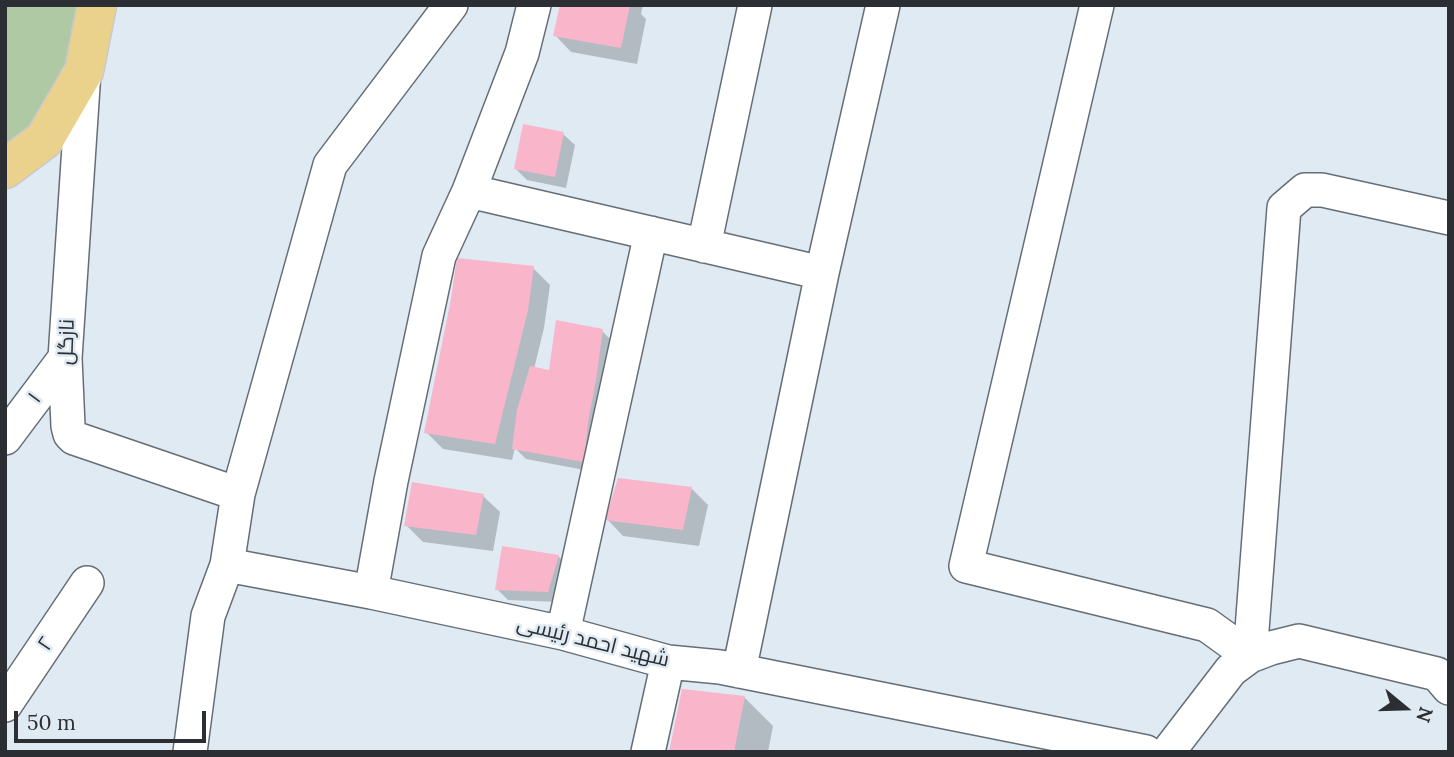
<!DOCTYPE html>
<meta charset="utf-8">
<style>
body{margin:0}
#map{position:relative;width:1454px;height:757px;overflow:hidden;background:#dfeaf3;font-family:Lora,serif}
canvas{display:block}
.frame{position:absolute;inset:0;border:7px solid #2b2e32;pointer-events:none}
.north{position:absolute;left:1370px;top:673px;width:70px;height:70px;-webkit-text-stroke:5px #dfeaf3;paint-order:stroke;rotate:109deg;font-size:19px;font-weight:700;line-height:28px;text-align:center;color:#2b2e32}
.north::after{content:'';display:block;margin:auto;width:24px;height:32px;background:#2b2e32;clip-path:polygon(50% 0,100% 100%,50% 72%,0 100%)}
.scale{position:absolute;left:14px;top:711px;width:192px;height:32px;box-sizing:border-box;border:4px solid #2b2e32;border-top:0;padding-left:9px;font-size:21px;line-height:24px;white-space:nowrap;color:#2b2e32;-webkit-text-stroke:5px #dfeaf3;paint-order:stroke}
</style>
<div id="map">
<canvas width="1454" height="757"></canvas>
<div class="frame"></div>
<div class="north">N</div>
<div class="scale">50 m</div>
</div>
<script>
const ctx = document.querySelector('canvas').getContext('2d');
ctx.lineJoin = 'round';
function paint(path, color) {
  ctx.fillStyle = color;
  ctx.fill(path, 'evenodd');
}
function trace(path, color, width, dash) {
  ctx.strokeStyle = color;
  ctx.lineWidth = width;
  ctx.lineCap = dash ? 'butt' : 'round';
  ctx.setLineDash(dash || []);
  ctx.stroke(path);
}
function drawText(font, color, halo, rows, align = 'center') {
  ctx.font = font + ' Lora,Cairo,serif';
  ctx.lineWidth = 5;
  ctx.setLineDash([]);
  ctx.textBaseline = 'middle';
  ctx.strokeStyle = halo;
  ctx.fillStyle = color;
  for (const [text, x, y, turn = 0] of rows) {
    ctx.save();
    ctx.translate(x, y);
    ctx.rotate((+turn || 0) * Math.PI / 180);
    ctx.textAlign = isNaN(turn) ? turn : align;
    if (halo) ctx.strokeText(text, 0, 0);
    ctx.fillText(text, 0, 0);
    ctx.restore();
  }
}
const green = new Path2D(`
 M5,5H77L78,8L66,64L29,126L5,144Z`);
const shadow = new Path2D(`
 M562,5H643L641,14L646,19L637,64L571,52L555,35Z
 M563,134L575,145L566,188L527,180L516,169Z
 M533,268L550,285L544,328L534,369L551,372L602,331L613,342L595,472L526,459L515,448L512,460L443,449L426,432Z
 M691,488L708,505L699,546L623,536L607,519Z
 M483,496L500,512L493,551L423,542L406,525Z
 M558,556L569,567L559,602L508,600L497,589Z
 M684,691L745,698L773,726L768,752H671Z`);
const building = new Path2D(`
 M560,5H630L621,48L553,36Z
 M523,124L564,132L555,177L514,169Z
 M457,258L534,266L528,310L495,444L424,433L451,299Z
 M556,320L603,329L596,380L588,422L584,462L512,449L517,410L530,366L549,370Z
 M618,478L692,487L683,530L605,520Z
 M412,482L484,494L476,535L404,526Z
 M502,546L559,555L548,592L495,590Z
 M682,689L745,696L734,752H669Z`);
const minor = new Path2D(`
 M1097,5L966,566L1207,625L1250,656
 M84,71L65,358L68,426L70,434L74,438L238,494
 M469,191L822,273
 M704,246L755,5
 M5,438L65,358
 M227,565L371,592L563,633L668,662L720,667L1146,752
 M371,592L391,481L439,256L469,191L522,53L534,5
 M563,633L651,233
 M1250,656L1284,208L1305,190H1322L1449,218
 M739,671L822,273L883,5
 M5,705L87,583
 M190,752L208,616L227,565L238,494L330,165L451,5
 M648,752L668,662
 M1168,752L1231,670L1250,656L1271,648L1299,641L1437,674L1449,688`);
const major = new Path2D(`
 M5,169L44,140L84,71L97,5`);
const streetNames = [
 ["نازگل",67,342,-88],
 ["۱",35,398,-53],
 ["شهید احمد رئیسی",593,642,14],
 ["۲",46,644,-56]
];
paint(green, '#afc9a5');
paint(shadow, '#0003');
paint(building, '#f9b5ca');
trace(minor, '#656e75', 36);
trace(major, '#c8c9ca', 41);
trace(minor, '#fff', 33);
trace(major, '#ead28c', 38);
drawText('21px', '#2b2e32', '#dfeaf3', streetNames);
</script>
